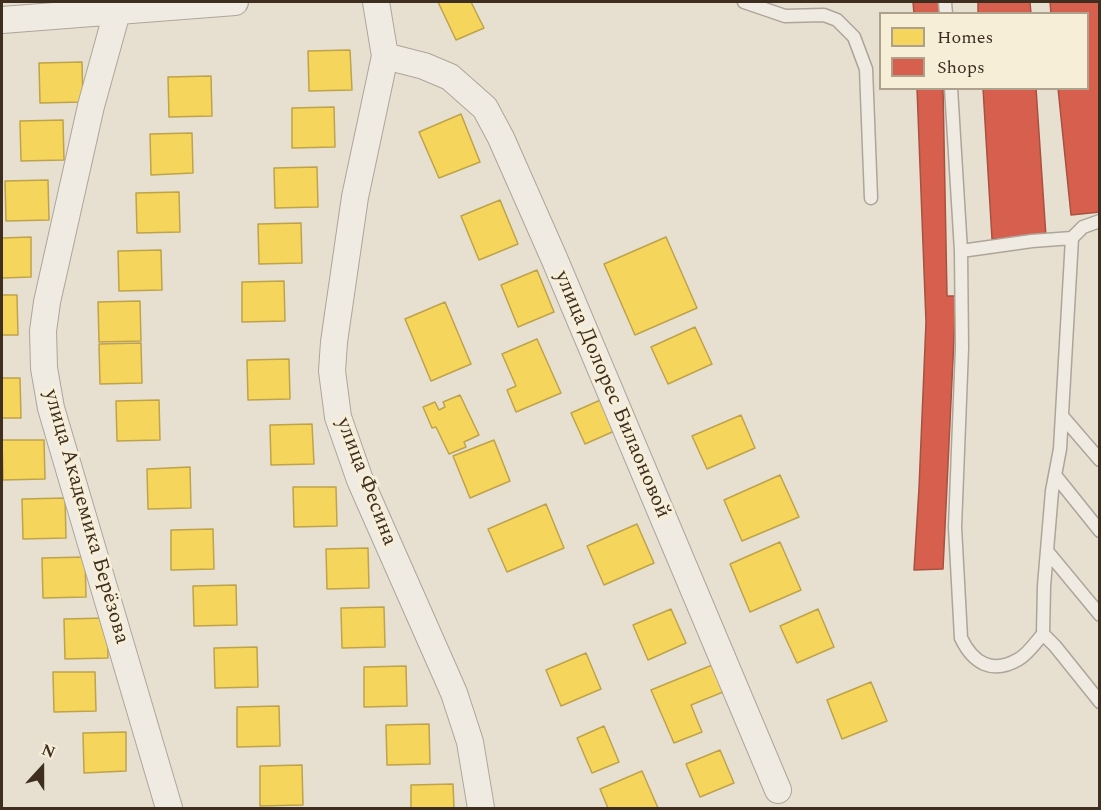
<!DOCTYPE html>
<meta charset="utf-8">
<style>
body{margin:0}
#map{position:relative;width:1101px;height:810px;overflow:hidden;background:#e7e0d1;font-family:Spectral,serif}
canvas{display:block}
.frame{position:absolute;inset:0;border:3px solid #3d2e20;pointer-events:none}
.legend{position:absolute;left:879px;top:12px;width:210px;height:78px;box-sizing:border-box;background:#f7eed8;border:2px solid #ada18e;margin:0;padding:8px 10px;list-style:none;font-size:18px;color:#3d2e20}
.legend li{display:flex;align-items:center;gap:12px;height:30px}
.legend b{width:30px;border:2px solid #ada18e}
.north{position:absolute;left:12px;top:738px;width:60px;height:60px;-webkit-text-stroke:4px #f7eed8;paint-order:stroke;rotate:21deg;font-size:16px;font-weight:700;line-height:24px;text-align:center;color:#3d2e20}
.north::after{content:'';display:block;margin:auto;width:21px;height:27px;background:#3d2e20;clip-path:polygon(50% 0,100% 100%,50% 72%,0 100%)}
</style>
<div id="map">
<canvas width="1101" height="810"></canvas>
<div class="frame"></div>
<ul class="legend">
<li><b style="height:16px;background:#f6d55c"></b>Homes</li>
<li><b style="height:16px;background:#d6604d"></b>Shops</li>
</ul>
<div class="north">N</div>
</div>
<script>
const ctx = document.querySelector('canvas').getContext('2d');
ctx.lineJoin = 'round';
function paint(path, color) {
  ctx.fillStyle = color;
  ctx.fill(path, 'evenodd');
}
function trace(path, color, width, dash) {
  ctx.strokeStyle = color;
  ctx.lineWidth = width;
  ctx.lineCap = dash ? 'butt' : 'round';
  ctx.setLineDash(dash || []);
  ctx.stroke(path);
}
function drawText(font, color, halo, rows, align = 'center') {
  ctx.font = font + ' Spectral,serif';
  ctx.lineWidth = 6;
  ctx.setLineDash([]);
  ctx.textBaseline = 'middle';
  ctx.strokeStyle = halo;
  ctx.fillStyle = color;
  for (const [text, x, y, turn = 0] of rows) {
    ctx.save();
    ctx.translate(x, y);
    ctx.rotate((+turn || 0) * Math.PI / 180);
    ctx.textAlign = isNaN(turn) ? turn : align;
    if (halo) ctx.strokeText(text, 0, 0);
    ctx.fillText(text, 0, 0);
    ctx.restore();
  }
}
const homes = new Path2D(`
 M438,2H471L484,28L456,40Z
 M350,50L352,90L309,91L308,51Z
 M82,62L83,102L40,103L39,63Z
 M211,76L212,116L169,117L168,77Z
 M334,107L335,147L292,148V108Z
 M461,114L480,162L439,178L419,132Z
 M63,120L64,160L21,161L20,121Z
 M192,133L193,173L151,175L150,134Z
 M317,167L318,207L275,208L274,168Z
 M48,180L49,220L6,221L5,181Z
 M179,192L180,232L137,233L136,193Z
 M500,200L518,244L479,260L461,216Z
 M301,223L302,263L259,264L258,224Z
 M31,237V277L2,278V238Z
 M666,237L697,308L635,335L604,264Z
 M161,250L162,290L119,291L118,251Z
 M537,270L554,312L518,327L501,285Z
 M284,281L285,321L242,322V282Z
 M2,295H17L18,335H2Z
 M140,301L141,341L99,342L98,302Z
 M445,302L471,364L431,381L405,319Z
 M695,327L712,364L668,384L651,347Z
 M537,339L561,393L516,412L507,390L516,386L502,354Z
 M141,343L142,383L100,384L99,344Z
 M289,359L290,399L248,400L247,360Z
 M2,378H20L21,418H2Z
 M460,395L479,435L464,442L466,447L449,454L436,427L432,428L423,407L435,402L439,410L445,407L443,402Z
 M605,398L619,429L585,444L571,413Z
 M159,400L160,440L117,441L116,401Z
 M741,415L755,448L707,469L692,436Z
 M312,424L314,464L271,465L270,425Z
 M2,440H44L45,479L3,480Z
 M494,440L510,481L470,498L453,456Z
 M190,467L191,508L148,509L147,469Z
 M780,475L799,517L742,541L724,500Z
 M293,487H336L337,526L294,527Z
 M65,498L66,538L23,539L22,499Z
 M546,504L564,548L507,572L488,529Z
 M637,524L654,563L604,585L587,546Z
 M213,529L214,569L171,570V530Z
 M780,542L801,590L750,612L730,564Z
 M368,548L369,588L327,589L326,549Z
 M85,557L86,597L43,598L42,558Z
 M236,585L237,625L194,626L193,586Z
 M384,607L385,647L342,648L341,608Z
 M671,609L686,643L648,660L633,625Z
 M818,609L834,647L797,663L780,626Z
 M107,618L108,658L65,659L64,619Z
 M257,647L258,687L215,688L214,648Z
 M586,653L601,689L561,706L546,670Z
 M722,661L733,688L691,705L702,732L674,743L651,690Z
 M406,666L407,706L364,707V667Z
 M53,672H95L96,711L54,712Z
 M871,682L887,721L842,739L827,700Z
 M279,706L280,746L237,747V707Z
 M429,724L430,764L387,765L386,725Z
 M604,726L619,762L592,773L577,738Z
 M126,732V771L84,773L83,733Z
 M720,750L734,783L700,797L686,764Z
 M302,765L303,805L260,806V766Z
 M642,771L658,808H608L600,789Z
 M453,784L454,808H411V785Z`);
const shops = new Path2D(`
 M913,2H941V14H914Z
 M978,2H1030L1031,14H978Z
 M1050,2H1100V212L1071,215L1058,88H1088V14H1051Z
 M917,88H943L947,296H956L943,569L914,570L919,488L926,322Z
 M983,88H1036L1046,237L992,239Z`);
const service = new Path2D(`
 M744,2L785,16L824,15L837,20L854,37L866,69L871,198
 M945,2L946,14
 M951,88L961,251
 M1100,221L1083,227L1072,238L1060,449L1052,491L1044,586L1043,634L1055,646L1100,702
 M1062,416L1100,460
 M1055,475L1100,531
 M1047,551L1100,615
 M1043,634C1036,642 1028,654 1019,659C992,675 973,663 961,638L955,527L962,348L961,251L1032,241L1072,238`);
const minor = new Path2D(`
 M376,2L385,56L355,197L334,342L332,371L338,417L360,480L454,693L470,742L481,808
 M117,12L91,106L47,302L43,331L44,368L51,408L169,808
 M2,20L235,2
 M385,56L424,66L450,77L485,108L501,138L554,258L778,790`);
const streetNames = [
 ["улица Долорес Билаоновой",611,395,67],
 ["улица Фесина",365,482,69],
 ["улица Академика Берёзова",85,517,74]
];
paint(homes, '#f6d55c');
trace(homes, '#bea34a', 1.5);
paint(shops, '#d6604d');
trace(shops, '#a85140', 1.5);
trace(service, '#ada599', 15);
trace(minor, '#ada599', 28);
trace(service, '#efebe3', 12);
trace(minor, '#efebe3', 26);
drawText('21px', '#3d2e20', '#f7eed8', streetNames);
</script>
